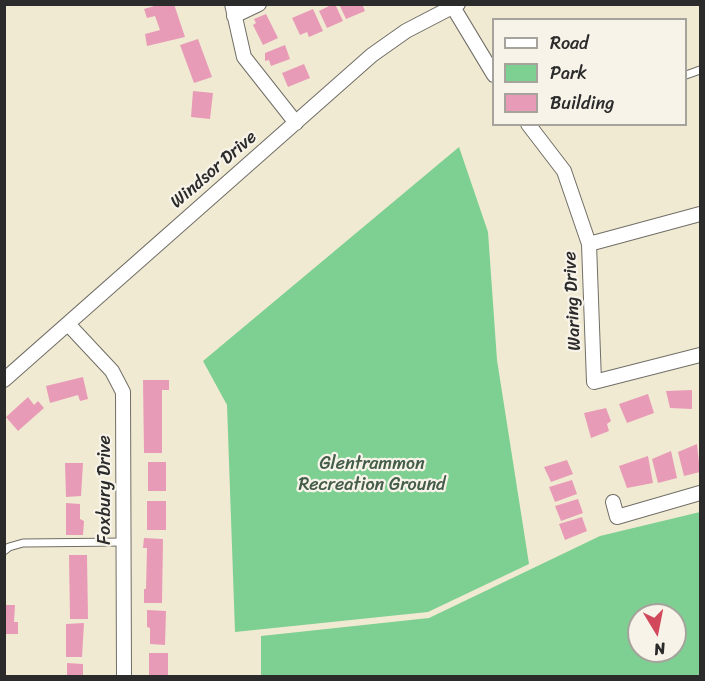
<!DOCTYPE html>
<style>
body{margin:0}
#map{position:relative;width:705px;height:681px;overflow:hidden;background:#f1ead3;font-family:Sriracha,sans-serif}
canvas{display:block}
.frame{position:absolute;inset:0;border:6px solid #2b2b2b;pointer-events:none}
.legend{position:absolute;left:492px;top:18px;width:195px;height:108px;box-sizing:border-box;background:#f7f3e8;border:2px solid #a5a39c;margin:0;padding:8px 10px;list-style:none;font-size:18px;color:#2b2b2b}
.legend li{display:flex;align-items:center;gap:12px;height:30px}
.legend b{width:30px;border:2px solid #a5a39c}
.north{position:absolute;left:627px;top:603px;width:60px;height:60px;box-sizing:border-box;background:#f7f3e8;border:2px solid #a5a39c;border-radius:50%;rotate:170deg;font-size:16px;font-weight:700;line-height:24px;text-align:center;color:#2b2b2b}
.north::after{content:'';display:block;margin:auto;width:21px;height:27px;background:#d1495b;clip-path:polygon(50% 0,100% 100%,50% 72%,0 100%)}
</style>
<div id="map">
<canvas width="705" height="681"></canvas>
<div class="frame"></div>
<ul class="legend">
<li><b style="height:8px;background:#fff"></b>Road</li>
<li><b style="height:16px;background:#7ed092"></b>Park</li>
<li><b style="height:16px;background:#e89bb6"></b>Building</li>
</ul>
<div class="north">N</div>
</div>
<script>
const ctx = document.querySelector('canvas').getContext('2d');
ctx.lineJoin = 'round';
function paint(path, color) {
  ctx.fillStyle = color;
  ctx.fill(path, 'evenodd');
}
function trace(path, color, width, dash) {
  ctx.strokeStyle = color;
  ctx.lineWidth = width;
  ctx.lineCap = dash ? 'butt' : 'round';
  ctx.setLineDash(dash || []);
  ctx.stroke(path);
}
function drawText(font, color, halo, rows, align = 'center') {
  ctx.font = font + ' Sriracha,sans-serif';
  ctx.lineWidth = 4.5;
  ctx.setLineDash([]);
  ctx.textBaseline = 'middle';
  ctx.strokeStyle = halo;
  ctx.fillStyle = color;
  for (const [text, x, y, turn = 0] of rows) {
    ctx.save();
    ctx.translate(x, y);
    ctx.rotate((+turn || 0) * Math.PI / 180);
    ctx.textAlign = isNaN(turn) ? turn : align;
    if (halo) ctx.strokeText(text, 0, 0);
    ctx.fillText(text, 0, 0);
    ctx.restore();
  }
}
const green = new Path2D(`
 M459,147L488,232L497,360L529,564L428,612L235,632L227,405L203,361Z
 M700,512V676H261V636L429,618L600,536ZM639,615H675V651H639Z`);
const building = new Path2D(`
 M161,4H174L185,37L147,46L145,34L160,30L155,16L147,18L144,9Z
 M329,4H335L343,21L327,28L319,11L329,6Z
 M339,4H362L365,11L346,19Z
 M313,9L323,31L309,37L307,32L300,35L292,18Z
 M266,14L278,38L263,45L253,25L256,23L254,19Z
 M198,39L212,77L194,83L180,45Z
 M285,45L290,59L271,66L269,60L265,61V53Z
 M304,64L310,78L288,87L282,73Z
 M193,91L213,93L210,119L191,117Z
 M83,377L88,399L80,401L78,395L50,403L46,386Z
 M143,380H169V390H162V453H144Z
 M692,390V409L670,408L666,391Z
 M648,394L654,413L627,423L619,404Z
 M28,397L34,405L38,401L44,408L18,431L6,417Z
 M606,408L611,421L607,424L609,431L591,438L584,413Z
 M697,444L700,472L684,476L678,452Z
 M671,451L677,478L658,483L652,459Z
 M648,456L653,483L627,488L619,466Z
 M567,460L573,474L551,482L544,467Z
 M148,462H166V491H148Z
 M65,463H83L81,496L66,497Z
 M572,480L577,494L555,502L549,487Z
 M578,499L583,513L561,521L555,506Z
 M147,501H166V530H147Z
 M66,503L80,504V519L84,521L83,535H66Z
 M582,517L587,531L565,540L559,524Z
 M144,538L163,539L162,603H144V589H146L147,548H143Z
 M69,555H87L88,619H70Z
 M4,605H15L14,622H18V634H4Z
 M147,610L166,611L165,645L150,644V628L147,627Z
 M84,623L82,657H66V624Z
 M149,653H168V676H149Z
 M67,663L83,664V676H67Z`);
const service = new Path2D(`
 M686,75L700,70
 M4,551L9,547L23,543L124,542`);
const minor = new Path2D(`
 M232,4L244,57L296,123
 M453,7L494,75
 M234,16L259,4
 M528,124L564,171L589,244L594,382L700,355
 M589,244L700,214
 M68,324L112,371L123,392L124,676
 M4,380L372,55L406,31L458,4
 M613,502L617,517L700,493`);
const streetNames = [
 ["Windsor Drive",214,170,-41],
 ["Waring Drive",573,301,-93],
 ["Foxbury Drive",105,490,-90]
];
const parkNames = [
 ["Glentrammon",372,464],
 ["Recreation Ground",372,485]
];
paint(green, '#7ed092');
paint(building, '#e89bb6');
trace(service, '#706e66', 9);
trace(minor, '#706e66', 16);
trace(service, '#fff', 7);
trace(minor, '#fff', 14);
drawText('18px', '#2b2b2b', '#f7f3e8', streetNames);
drawText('18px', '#445d4a', '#f7f3e8', parkNames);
</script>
